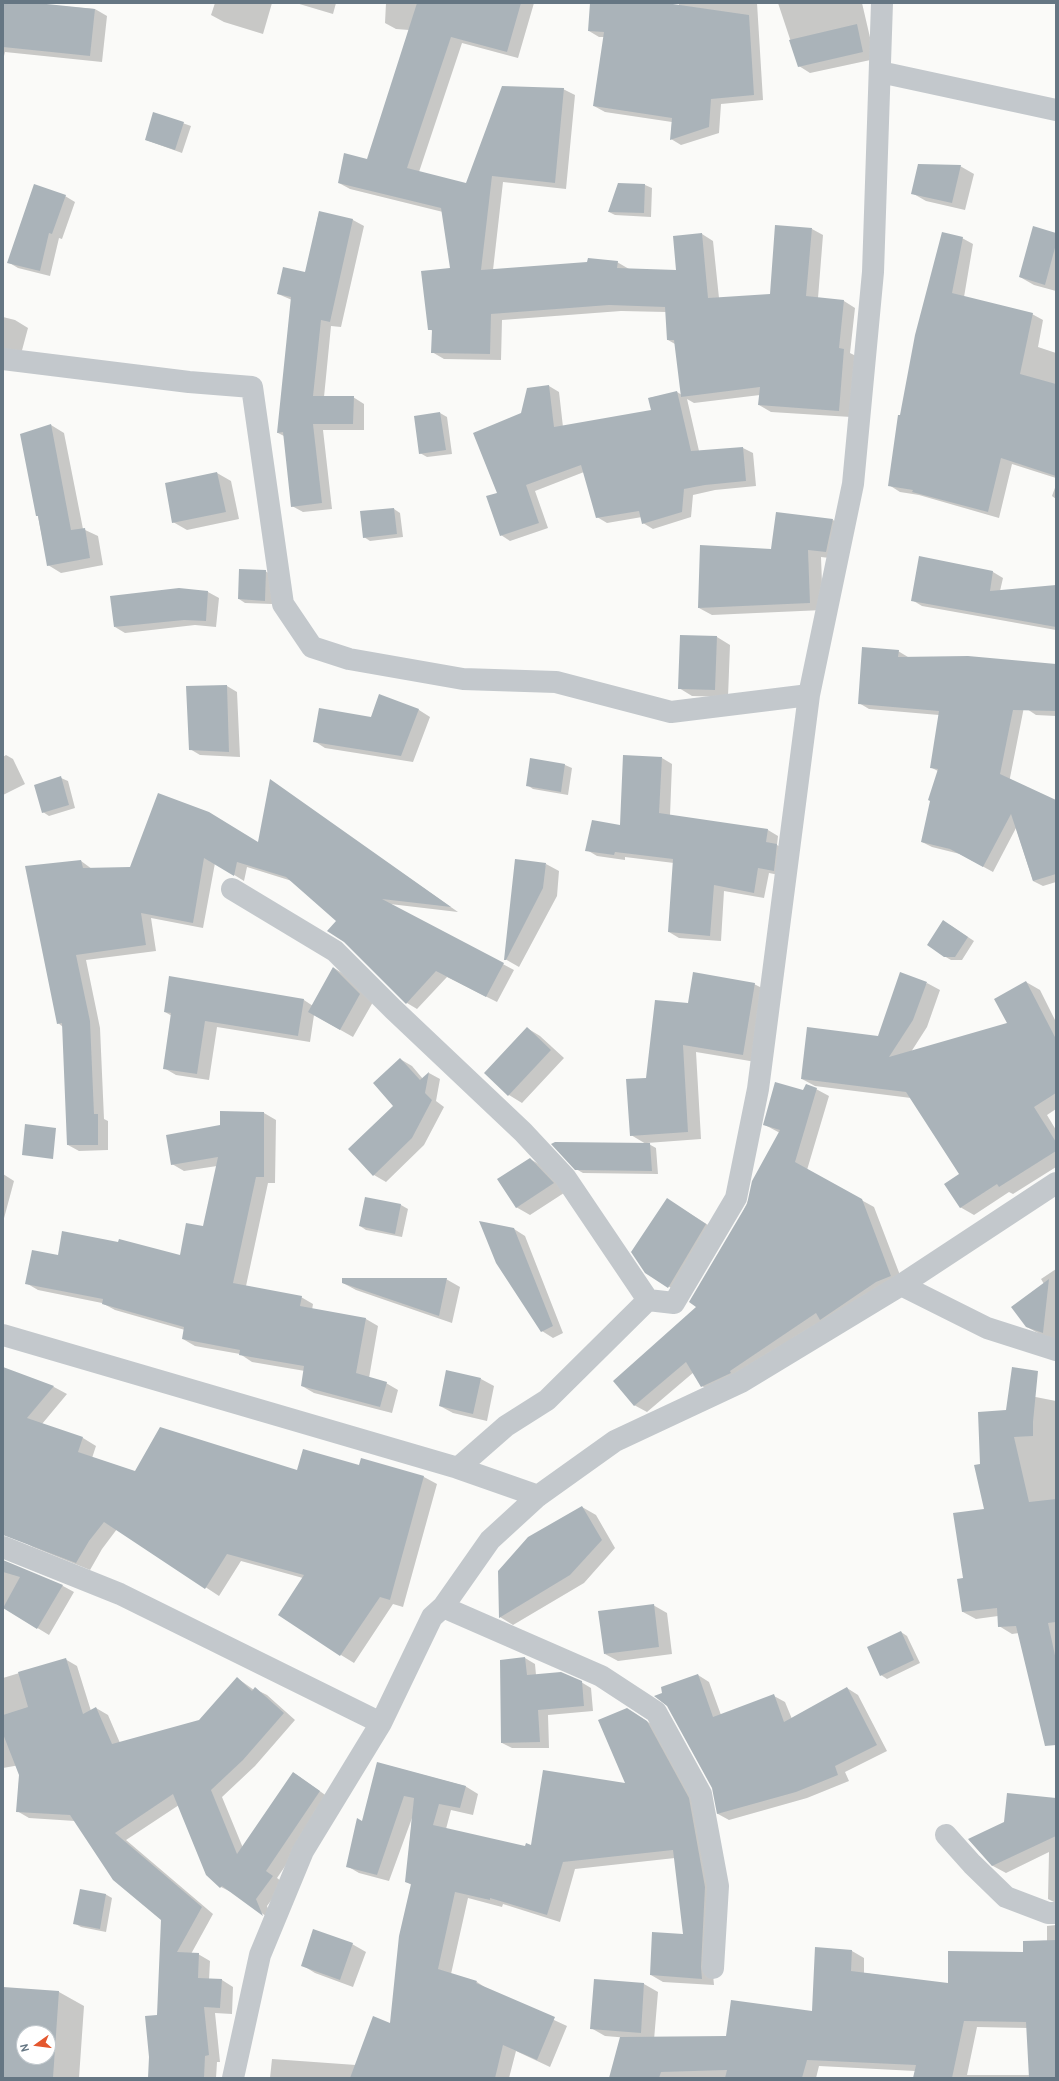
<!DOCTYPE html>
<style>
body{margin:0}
#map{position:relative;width:1059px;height:2081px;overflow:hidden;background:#fafaf8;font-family:Overpass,sans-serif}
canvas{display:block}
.frame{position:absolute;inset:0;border:4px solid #657683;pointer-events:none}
.north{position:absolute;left:16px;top:2025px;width:40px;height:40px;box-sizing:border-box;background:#fff;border:1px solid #c1c8cd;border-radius:50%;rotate:256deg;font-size:11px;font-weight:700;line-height:16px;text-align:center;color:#657683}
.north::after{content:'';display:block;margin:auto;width:14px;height:18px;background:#e4572e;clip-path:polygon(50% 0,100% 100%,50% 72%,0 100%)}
</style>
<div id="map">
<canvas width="1059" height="2081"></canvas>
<div class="frame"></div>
<div class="north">N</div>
</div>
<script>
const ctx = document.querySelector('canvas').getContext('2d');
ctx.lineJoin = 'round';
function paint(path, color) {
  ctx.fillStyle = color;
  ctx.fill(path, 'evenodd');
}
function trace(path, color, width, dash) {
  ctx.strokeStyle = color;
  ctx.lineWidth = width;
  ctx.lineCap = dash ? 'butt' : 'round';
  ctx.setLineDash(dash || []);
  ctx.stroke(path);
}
const shadow = new Path2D(`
 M3,3H26L95,9L107,16L102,62L5,52L3,60Z
 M215,3H272L263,34L224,22L211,15Z
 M296,3H336L333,14Z
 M386,3H534L518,58L462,43L419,172L467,184L563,89L575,95L566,189L503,182L493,270L617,262L629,269L678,271L702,234L713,241L719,298L771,295L812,229L823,235L818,298L844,301L855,308L850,353L856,356L851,417L771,412L759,405L760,395L694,403L687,399L699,451L743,448L753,453L756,486L715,490L693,495L691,517L653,529L643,523L642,517L607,523L597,517L584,472L535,491L548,528L510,541L501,535L499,493L522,413L549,386L559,392L563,427L652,411L649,398L677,392L682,395L675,344L668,340L666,312L621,311L502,320L501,360L444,359L432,352L433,331L429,329L451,269L443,212L350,189L339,183L368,160L409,30L396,29L385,23Z
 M591,3H638L679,49V3H757L763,100L721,104L719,133L681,145L671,139L672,122L605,112L594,106L604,37H599L589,31Z
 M778,3H862L875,59L810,73L799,66Z
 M154,113L191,126L182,153L146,140Z
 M960,166L974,174L965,210L926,201L912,193Z
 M619,184L645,185L652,188L651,217L615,215L609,212Z
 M65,196L75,202L62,239L59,238L50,276L18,268L8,262Z
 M319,212L353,220L364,226L341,327L331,326L324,397H353L364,404V430H323L332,509L303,512L292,506L284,436L278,433L292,300L278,294L306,273Z
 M1056,234V291L1034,285L1020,277Z
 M962,238L973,244L964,297L1032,314L1043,320L1038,347L1056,353V478L1012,464L999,518L919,495L900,492L889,485L901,417Z
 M3,317L15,320L28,328L21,354L3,355Z
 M440,413L447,417L452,454L427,457L420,453Z
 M51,425L64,433L83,529L98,536L103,565L61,573L48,565L21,435Z
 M217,473L231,481L239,519L187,530L173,522Z
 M1056,485V499L1052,496Z
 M394,509L400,513L403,537L370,541L364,537Z
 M833,520L846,528L839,559L821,557L823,610L712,615L699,608L772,550Z
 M920,557L993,572L1003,578L1000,591L1056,586V630L922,606L912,600Z
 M265,571L272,575V604L245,603L239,599Z
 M179,589L208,592L219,598L216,627L195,625L125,633L115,627Z
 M717,637L730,645L728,697L692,696L679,688Z
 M898,651L908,657L1056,665V716L1036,715L1024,707L1003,813L1056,801V882L1043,886L1033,881L1016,828L993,872L960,854L932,847L922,842L938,771L932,768L939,715L869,709L859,703Z
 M227,686L237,692L240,757L200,755L190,749Z
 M380,696L419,710L430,717L413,762L325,748L314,741L371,718Z
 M6,755L13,759L25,784L3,795V757Z
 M662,758L672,764L670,816L768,830L778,836L777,845L787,851L784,876L769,873L764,898L724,891L721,941L679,938L669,932L674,863L625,857V860L597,856L587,850L621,826Z
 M531,759L565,765L572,768L568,795L533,789L527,785Z
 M61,778L68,781L75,808L49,816L43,812Z
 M270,781L458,912L390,904L514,970L497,1002L447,977L417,1009L407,1003L344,941L338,921L292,881L247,867L244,881L215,863L203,928L151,918L156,951L86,960L100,1028L104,1119L108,1121V1150L79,1151L68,1145L63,1027L58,1023L81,861L92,869L131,868L259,843Z
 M546,864L559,871L557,896L519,967L505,959Z
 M950,925L974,941L962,960H951L944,956Z
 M334,968L347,976L373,1002L353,1037L314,1015L310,1042L217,1027L209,1080L176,1075L164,1068L172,1016L165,1012L304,1000L313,1006Z
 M1026,982L1040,990L1056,1022V1109L1047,1115L1056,1130V1167L1013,1194L1009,1192L974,1215L960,1207L961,1174L911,1098L815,1086L802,1079L878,1037L927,983L940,990L927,1027L911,1052L1009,1024Z
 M754,984L768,991L756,1062L696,1052L701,1139L647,1143L656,1148L658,1174L583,1173L576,1169L646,1144L631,1135L647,1079L689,1004Z
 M527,1028L540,1036L564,1058L522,1103L509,1095L486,1073Z
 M400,1059L412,1066L423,1079L429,1073L440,1079L436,1101L444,1107L424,1145L386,1182L374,1175L349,1149L395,1106Z
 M816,1089L829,1096L807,1170L874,1207L903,1283L714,1393L702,1386L694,1372L647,1412L634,1405L698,1307L780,1133L765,1125L803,1092Z
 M264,1113L276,1120L275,1183H268L246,1286L301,1297L313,1304L312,1310L366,1319L378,1326L369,1378L386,1383L398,1390L392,1413L314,1393L302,1386L305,1371L252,1362L240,1354L195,1346L183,1339L185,1330L115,1310L102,1303L38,1290L26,1283L59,1256L181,1257L204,1228L217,1166L184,1171L172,1164L221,1126Z
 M530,1159L544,1167L567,1191L530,1215L516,1207Z
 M3,1174L14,1181L3,1222Z
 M366,1198L401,1205L408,1209L402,1237L366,1230L360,1226Z
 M667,1199L719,1232L682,1295L646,1272Z
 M514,1229L525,1236L563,1333L553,1338L542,1331Z
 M1056,1269V1340L1043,1336L1027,1327L1044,1284L1041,1279Z
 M446,1279L460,1287L452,1323L356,1290L343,1283Z
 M3,1368L54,1387L67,1394L42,1424L83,1438L96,1446L92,1458L135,1472L298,1471L360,1466L424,1477L437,1484L403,1607L393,1604L354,1663L341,1655L303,1578L241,1561L219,1596L117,1529L102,1549L90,1570L33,1547L19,1539L3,1528Z
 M481,1379L494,1386L487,1421L453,1413L440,1406Z
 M1010,1392L1056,1401V1705L1019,1633L1012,1634L999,1626L998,1616L976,1619L963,1612L964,1579L986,1509L981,1465L1007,1411Z
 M582,1507L596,1515L615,1548L584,1583L513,1625L500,1617Z
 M3,1562L63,1586L74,1592L49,1635L3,1607Z
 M653,1605L667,1613L672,1654L618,1661L605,1654Z
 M901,1632L907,1636L920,1663L887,1679L881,1675Z
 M525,1658L535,1664L536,1675L581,1682L591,1688L593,1711L548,1715L549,1748H512L502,1743Z
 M65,1659L77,1666L91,1711L96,1708L108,1715L120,1743L199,1721L237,1678L254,1690L255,1689L267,1695L295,1720L255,1766L222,1797L243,1848L294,1773L331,1799L277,1878L284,1883L267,1906L273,1921L233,1893L221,1887L179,1805L126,1840L213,1914L191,1954H198L210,1961L209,1980H222L233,1987L232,2014L215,2013L220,2062H217L216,2078H149L158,2015L162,1919L75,1821L29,1818L17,1811L20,1765L3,1768V1678Z
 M698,1675L709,1682L721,1715L774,1696L785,1702L792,1719L847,1688L858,1695L887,1751L845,1772L849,1781L807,1798L729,1820L718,1814Z
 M640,1717L659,1729L702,1806L718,1895L713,1975L714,1985L663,1982L651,1975L684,1935L675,1858L575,1869L560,1922L503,1904L502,1907L468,1898L451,1974L477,1982L489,1990L567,2026L550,2067L516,2051L509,2078H270L272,2059L356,2065L391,2024L412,1885L406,1882L412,1818L389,1881L359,1873L347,1866L363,1822L378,1763L465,1786L478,1794L473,1815L451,1810L446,1829L526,1848L532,1846L627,1784Z
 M1056,1799V1903L1048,1899L1049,1852L1006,1873L993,1866L969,1840Z
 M105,1894L112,1898L106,1932L81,1927L74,1923Z
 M1056,1925V2078H914L915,2071L819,2066L816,2078H653L658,2038L727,2037L813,2012L816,1948L852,1951L864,1958V1973L949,1984L1024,1953L1047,1941V1926ZM977,2027L1027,2028L1030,2075H967Z
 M352,1944L366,1952L353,1987L315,1973L302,1965Z
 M595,1980L644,1984L658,1992L654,2040L605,2036L591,2028Z
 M3,1988L59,1992L84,2006L79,2078H3ZM24,2033H48V2057H24Z`);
const building = new Path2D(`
 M3,3H37L95,9L90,56L3,47Z
 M417,3H521L507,52L451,37L407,168L466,183L502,86L564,88L555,183L492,176L481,270L587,262L588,258L618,261L617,268L676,270L673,236L702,233L708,298L770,294L775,225L812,228L806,296L844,300L839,348L844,349L839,411L758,405L760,387L681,397L674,340H667L665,307L609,305L491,314L490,354L431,353L432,330H428L421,271L450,268L441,208L338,183L344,153L367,159Z
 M590,3H666L749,15L754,95L711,99L709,127L670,140L672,118L593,106L604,32L588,31Z
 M857,24L863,52L798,67L789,40Z
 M153,112L184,122L175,150L145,140Z
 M918,164L961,165L952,203L911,194Z
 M618,183L645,184L644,213L608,212Z
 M34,184L66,195L52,234L49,233L40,271L7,263Z
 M319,211L353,219L330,322L321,320L313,396H354L353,424H313L322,503L291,507L283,432L277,433L291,297L277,294L283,267L305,272Z
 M1033,226L1056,233V244L1045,285L1019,277Z
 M942,232L963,237L952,293L1033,313L1020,374L1056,384V476L1001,458L988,512L912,492L913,490L888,486L898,415H900L915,335Z
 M549,385L554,427L651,410L648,398L677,391L691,451L743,447L746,481L705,485L684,489L682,512L642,524L639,511L596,518L581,465L526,485L539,523L500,536L486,496L497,493L473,433L521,413L527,388Z
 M440,412L446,450L419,454L414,416Z
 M51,424L71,530L85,528L90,558L47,566L38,516H36L20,434Z
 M217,472L226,512L172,523L165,483Z
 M394,508L397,534L363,538L360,511Z
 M776,512L833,519L826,552L808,550L810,603L698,608L700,545L771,549Z
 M919,556L993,571L990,591L1056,585V627L911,601Z
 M239,569L266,570L265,601L238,599Z
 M179,588L208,591L206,621L184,620L114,627L110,596Z
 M680,635L717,636L715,690L678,689Z
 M862,647L899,650L898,657L968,656L1056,664V711L1013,710L1000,774L1056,800V874L1033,881L1011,814L983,867L950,849L921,842L930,801L928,800L938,769L930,768L939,711L858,704Z
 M227,685L229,752L189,750L186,686Z
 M379,694L419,709L401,756L313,742L319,708L371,717Z
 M623,755L662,757L659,813L768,829L766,842L777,844L774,871L758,868L754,893L714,885L710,936L668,932L673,859L615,852L614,855L585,851L592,820L620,825Z
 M530,758L565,764L561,792L526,786Z
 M61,776L69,805L42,813L34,785Z
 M270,779L451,907L382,899L504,963L486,997L436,971L406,1004L344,942L327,931L336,921L286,877L237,862L234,876L204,858L193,923L141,913L146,945L76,955L90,1021L94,1114H98V1145H67L62,1023L57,1024L25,866L81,860L83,868L130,867L158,793L209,812L258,842Z
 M515,859L546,863L543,888L506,960H504Z
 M943,920L968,937L955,957H944L927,945Z
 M333,967L360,994L340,1030L308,1012Z
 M693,972L755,983L743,1055L683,1045L688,1132L630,1136L626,1079L646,1078L655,1000L688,1003Z
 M900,972L927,982L913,1020L889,1057L1007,1023L994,999L1026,981L1056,1039V1093L1034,1107L1056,1142V1151L999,1187L997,1184L960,1208L944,1184L959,1174L906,1092L801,1079L807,1027L878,1036Z
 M169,976L304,999L298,1036L205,1021L197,1074L163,1069L171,1013L164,1012Z
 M527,1027L551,1050L508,1096L484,1073Z
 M400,1058L420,1080L429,1072L425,1093L432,1100L412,1138L373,1176L348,1149L393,1106L373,1083Z
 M775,1082L803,1090L806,1084L817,1088L795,1162L862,1199L891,1276L876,1282L820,1320L816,1313L730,1371L731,1373L701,1387L686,1362L634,1406L613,1381L696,1307L689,1302L747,1204L752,1181L780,1130L763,1125Z
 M220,1111L264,1112V1177H256L233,1283L302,1296L300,1306L366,1318L356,1373L387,1382L380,1407L301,1386L304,1366L239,1355L240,1350L182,1339L184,1327L102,1304L103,1299L25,1284L32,1250L58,1255L62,1231L118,1242L119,1239L180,1255L186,1223L203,1226L218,1157L171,1165L166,1135L220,1125Z
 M25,1124L56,1128L53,1159L22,1155Z
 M555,1142L650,1143L652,1171L575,1170L551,1144Z
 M530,1158L554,1183L516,1208L497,1179Z
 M365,1197L401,1204L395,1234L359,1226Z
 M667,1198L706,1224L668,1288L645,1273L631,1252Z
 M479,1221L514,1228L553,1326L541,1332L496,1263Z
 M342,1278H447L439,1316L342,1283Z
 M1049,1279L1043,1333L1026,1327L1011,1307Z
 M3,1367L54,1386L27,1418L83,1437L78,1452L135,1471L160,1427L297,1470L303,1449L359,1465L361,1458L424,1476L390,1600L380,1597L340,1656L278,1615L304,1575L227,1554L205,1589L104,1522L89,1541L76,1563L3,1535Z
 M1012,1367L1038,1371L1033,1422V1436L1014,1437L1029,1502L1056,1499V1622L1048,1623L1056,1660V1745L1045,1746L1016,1626L998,1627L997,1608L962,1612L957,1579L963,1578L953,1513L984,1509L974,1465L980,1464L978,1412L1006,1410Z
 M446,1370L481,1378L473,1414L439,1406Z
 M582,1506L602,1540L570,1575L499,1618L498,1571L528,1537Z
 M3,1560L63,1585L37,1629L3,1608L20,1577L3,1572Z
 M654,1604L659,1647L604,1654L598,1611Z
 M901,1631L914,1660L880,1676L867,1647Z
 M525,1657L527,1675L561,1672L582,1681L584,1706L538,1710L540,1742L501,1743L500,1660Z
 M66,1658L83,1714L96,1707L112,1744L199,1720L237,1677L252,1691L255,1687L284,1713L243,1760L211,1790L237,1854L293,1772L320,1791L266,1871L273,1876L256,1899L263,1916L222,1886L220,1888L206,1875L173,1794L115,1833L202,1907L177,1952L199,1953L198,1978L222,1979L220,2008L204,2007L209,2055L205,2056L204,2078H148L149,2057L145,2016L157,2015L161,1920L113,1880L70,1815L16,1812L19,1775L3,1734V1715L28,1707L18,1672Z
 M698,1674L713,1717L774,1694L784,1722L847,1687L877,1745L835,1766L838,1775L796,1792L717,1814L712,1788L667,1706L654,1696L662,1693L661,1687Z
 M627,1708L647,1721L689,1798L705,1887L701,1967L702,1979L650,1975L652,1932L683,1934L673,1850L563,1862L547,1915L490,1898V1900L455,1892L438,1969L477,1981L476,1983L555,2017L537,2060L503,2045L495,2078H350L373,2016L390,2023L399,1936L411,1884L405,1882L414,1798L404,1796L377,1875L346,1867L357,1818L362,1821L377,1762L466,1786L460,1808L439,1804L433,1825L525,1846L526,1843L531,1845L543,1770L625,1783L598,1720Z
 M1007,1793L1056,1798V1836L992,1866L968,1839L1004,1822Z
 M80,1889L106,1894L100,1929L73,1924Z
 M313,1929L353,1943L340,1980L301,1966Z
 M1056,1940V2078H1029L1026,2022L964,2021L952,2078H913L916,2065L807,2060L802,2078H725L727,2070L661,2072L659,2078H609L620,2037L726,2036L731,2000L812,2011L815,1947L852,1950L851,1971L948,1983V1951L1023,1952V1941Z
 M594,1979L644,1983L641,2033L590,2029Z
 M3,1987L59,1991L53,2078H3ZM24,2033H48V2057H24Z`);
const minor = new Path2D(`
 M880,72L1056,110
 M3,359L189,382L252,387L283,604L312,647L349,659L463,679L556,682L671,712L809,695
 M232,889L335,951L393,1009L523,1132L565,1177L648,1300
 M901,1285L987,1328L1056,1350
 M3,1335L458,1468L538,1496
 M458,1468L506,1426L547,1400L648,1300L674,1303L736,1198L758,1089L809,695L853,484L873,272L882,3
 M3,1547L120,1594L381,1723
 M443,1607L601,1676L656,1712L701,1794L718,1886L713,1968
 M946,1835L972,1864L1006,1897L1048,1913H1056
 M233,2078L260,1955L303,1851L381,1723L432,1617L443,1607L490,1540L538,1496L615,1441L741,1382L901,1285L1056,1183`);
paint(shadow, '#0003');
paint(building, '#aab3b9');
trace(minor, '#c3c8cc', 22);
</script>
